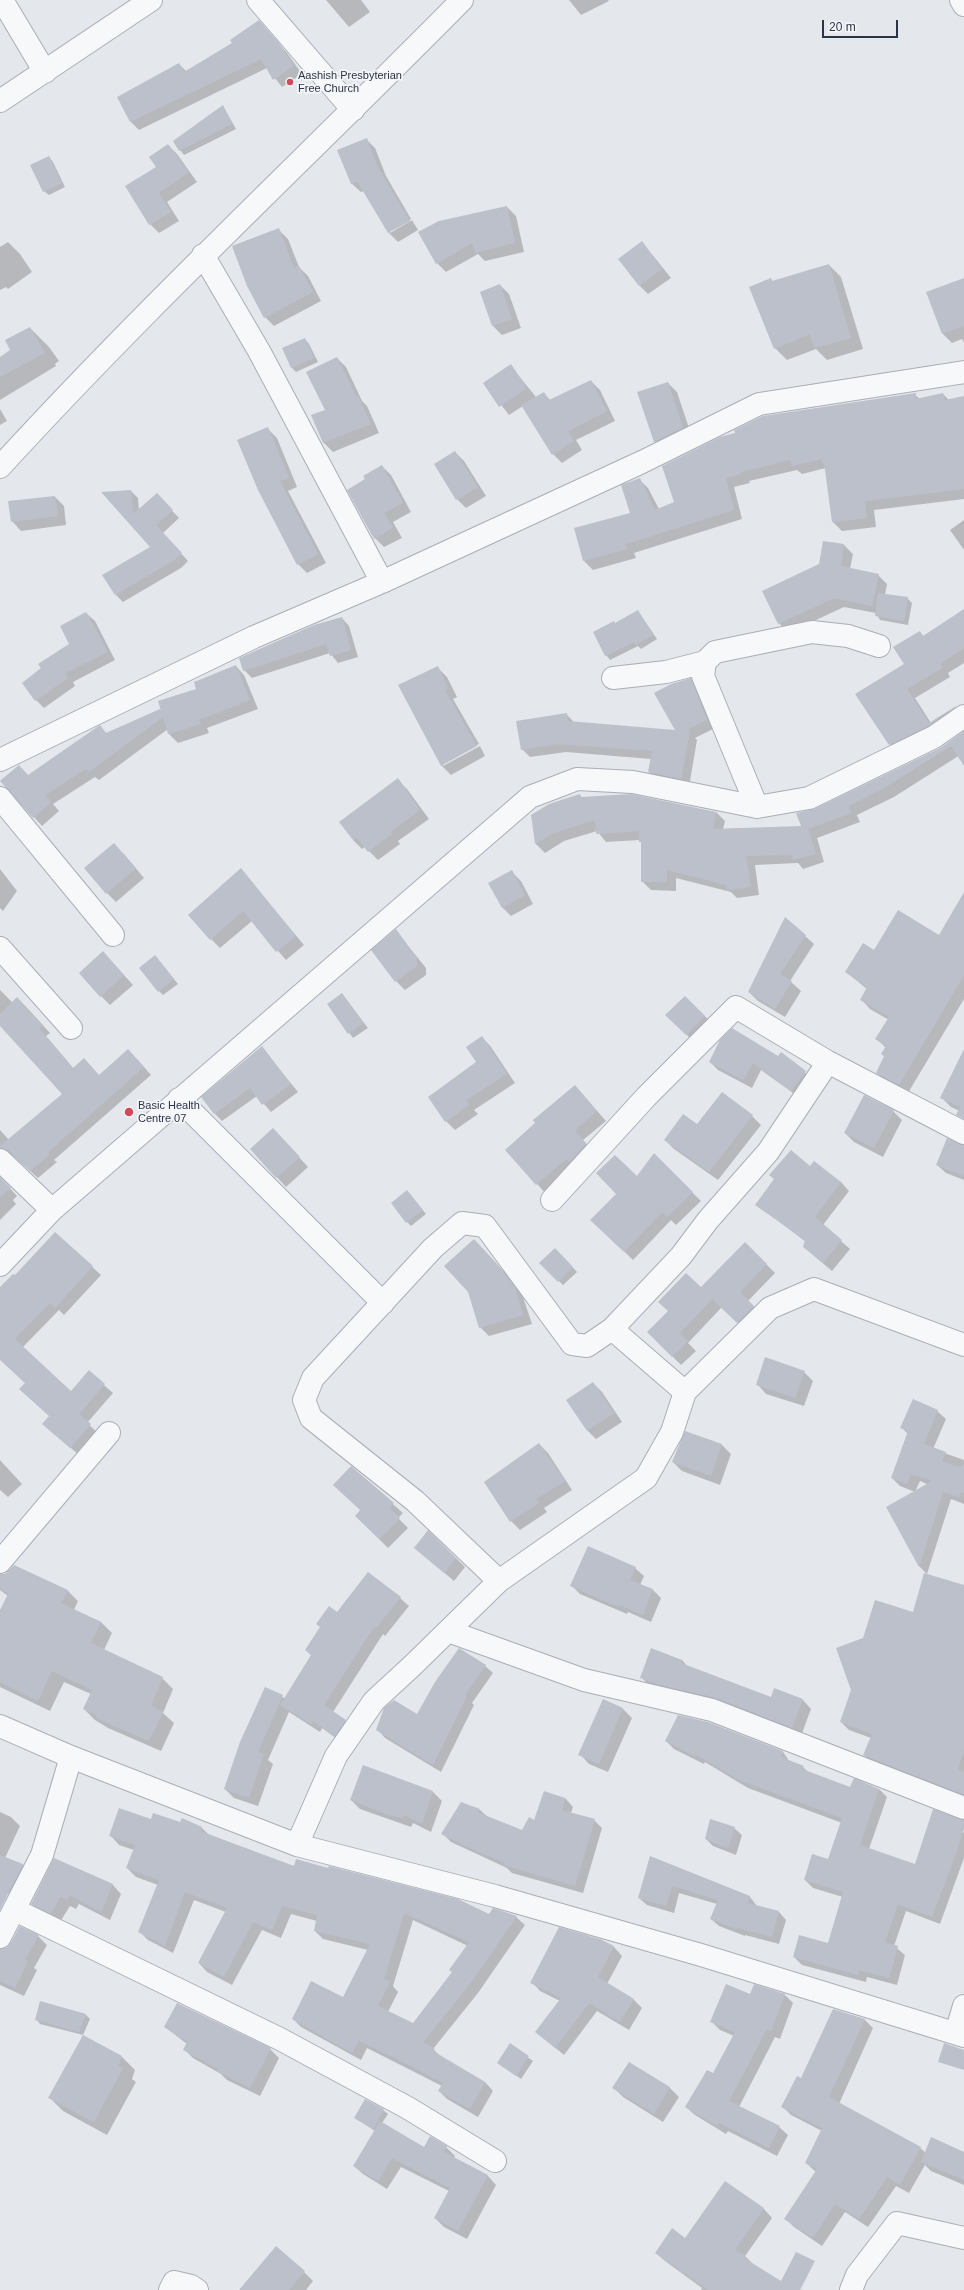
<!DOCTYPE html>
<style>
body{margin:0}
#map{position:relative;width:964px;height:2290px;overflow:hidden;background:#e4e7ec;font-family:Arial,sans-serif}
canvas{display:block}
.scale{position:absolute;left:822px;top:20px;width:76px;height:18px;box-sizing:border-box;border:2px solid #2b3445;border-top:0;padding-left:5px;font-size:12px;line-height:14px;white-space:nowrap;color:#2b3445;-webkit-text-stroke:3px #f4f6f9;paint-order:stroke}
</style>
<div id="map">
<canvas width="964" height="2290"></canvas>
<div class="scale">20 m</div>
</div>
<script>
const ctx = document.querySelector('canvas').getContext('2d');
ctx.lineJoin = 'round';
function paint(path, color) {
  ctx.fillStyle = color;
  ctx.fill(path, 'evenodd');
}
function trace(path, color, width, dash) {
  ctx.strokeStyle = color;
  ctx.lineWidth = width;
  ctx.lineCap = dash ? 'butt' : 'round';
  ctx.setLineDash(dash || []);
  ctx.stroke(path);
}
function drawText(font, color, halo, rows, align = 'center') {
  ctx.font = font + ' Arial,sans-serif';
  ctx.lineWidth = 3.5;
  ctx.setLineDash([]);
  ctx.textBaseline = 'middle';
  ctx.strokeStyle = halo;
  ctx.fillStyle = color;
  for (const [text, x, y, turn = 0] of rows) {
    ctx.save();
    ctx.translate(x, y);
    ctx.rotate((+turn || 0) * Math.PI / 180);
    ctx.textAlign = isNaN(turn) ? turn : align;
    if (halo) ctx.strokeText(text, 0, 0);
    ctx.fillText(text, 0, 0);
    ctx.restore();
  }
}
const shadow = new Path2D(`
 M326,0H361L370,12L349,27Z
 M569,0H608L609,1L581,15Z
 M267,30L287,53L302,74L282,87L267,68L139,130L130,121L179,64L186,71Z
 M223,106L236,129L184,155L180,150Z
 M366,139L375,148L386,176L411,219L390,231V233L412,220L418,230L398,242L389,233L364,191L361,192L351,183Z
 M168,145L177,154L197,182L167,202L179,221L159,233L150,224L157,167Z
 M49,157L53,162L65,187L49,195L44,191Z
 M507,207L516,216L524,252L485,261L478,254L446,272L437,263Z
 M279,230L288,239L299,267L308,276L321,301L274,326L265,317Z
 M8,242L20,254L32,272L8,289L6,287L0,290V247Z
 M642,242L671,278L648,294L639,285Z
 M829,265L841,277L863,349L827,360L816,349L787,360L775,348L771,279L773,282Z
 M964,284V343L962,339L952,343L943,334L927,293Z
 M500,285L509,294L521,328L502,335L493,326L481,292Z
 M30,328L49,347L59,361L55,364L56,366L0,400V358L11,350Z
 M305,339L309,344L318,362L296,372L292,368L283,349Z
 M337,358L346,367L362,401L367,406L379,433L333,452L324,443L313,416L326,410Z
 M510,365L536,397L544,393L551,401L591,381L600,390L615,421L576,440L582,450L562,463L553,454L523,406L509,415L484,383Z
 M668,383L677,392L692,437L664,451L655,442Z
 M943,394L949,400L964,397V499L874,510L876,527L842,531L833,522L826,468L802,474L797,470L749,481L750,483L734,487L742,519L634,553L636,558L593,570L584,561L632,514L639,479L648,488L659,509L675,502L663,467L915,395L920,399Z
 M0,409L7,421L0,425Z
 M268,429L277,438L297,487L288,491L326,563L307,573L298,564Z
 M455,452L464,461L486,496L466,508L457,499L435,465Z
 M382,466L391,475L411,512L393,522L402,538L384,547L375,538L367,480Z
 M131,491L138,498L139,510L164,502L179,518L163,533L188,561L181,568L123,602L116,595L151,547L103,493Z
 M55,497L64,506L66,525L21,531L12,521Z
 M964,520V550L950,530Z
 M844,545L853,554L850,569L878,575L887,584L885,595L907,598L912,603L908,625L880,620L876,613L844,607L788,633L779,623L820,565Z
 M964,610V663L948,673L950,677L915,698L931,723L955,707L964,715L899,754L890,744L905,664L919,632L924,636Z
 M638,611L657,639L641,649L638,646L610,660L606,655L616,624Z
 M86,613L95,621L115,660L73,682L75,686L44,708L36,700L70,644Z
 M342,618L349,626L358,657L338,663L330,653L252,678L244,670Z
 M236,666L244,675L258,709L207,728L209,733L178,743L169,734L168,729L99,780L95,777L53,804L59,811L42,826L1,780L19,766L28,776L100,727L107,734L163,714Z
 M438,668L447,677L457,697L453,699L479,744L443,764V766L480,746L485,756L451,775L442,766Z
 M691,680L699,688L715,728L695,738L697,740L689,787L658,780L649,772L651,759L566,752L530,757L522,749L567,715L575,723L677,731Z
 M964,732V758L960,755L894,797L857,815L860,822L817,838L824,862L803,869L798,863L755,865L759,895L737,898L731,892L676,878V891L651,890L642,881V844L640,840L606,842L597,831L564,841L545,853L536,844L532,816L580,795L582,798L716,812L725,821L723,829L802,827L815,810L940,749Z
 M398,780L407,789L429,819L398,841L400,844L378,860L365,847L362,849L353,840Z
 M123,853L144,878L116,902L107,893Z
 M0,869L17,891L3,911L0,908Z
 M241,870L304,945L286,960L252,921L220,948L211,939L222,885Z
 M512,872L521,881L533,904L511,916L502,907Z
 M964,907V999L908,1093L886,1082L877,1073L885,1057L882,1054L886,1048L877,1039L889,1020L870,1009L861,999L867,989L846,972L874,951L939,936Z
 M786,919L814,944L790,981L801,991L785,1017L758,1001L749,992Z
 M396,931L426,968V975L405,990L396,981Z
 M155,956L178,984L163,995L159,991Z
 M112,962L133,985L110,1005L101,996Z
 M0,990L13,1003L25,1006L50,1033L46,1036L74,1069L100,1076L136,1058L151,1075L54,1160L57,1162L38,1178L12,1155L0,1158V1130L9,1140L63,1094L0,1025Z
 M342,994L368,1028L353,1038L328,1004Z
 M685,997L714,1025L696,1044L667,1015Z
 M482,1037L491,1047L515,1083L474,1110L478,1114L455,1130L446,1121L477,1063Z
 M261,1047L298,1092L271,1112L257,1096L222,1121L214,1113Z
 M781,1054L813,1079L800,1098L761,1070L752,1088L718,1070L710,1062L778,1057Z
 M964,1073V1113L951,1107L942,1098Z
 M575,1086L606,1121L583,1140L595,1153L546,1194L507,1150Z
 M893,1111L902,1120L883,1157L854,1142L845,1133Z
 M752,1116L761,1125L718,1180L674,1149L665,1140L697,1126Z
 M273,1129L308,1167L286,1187L251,1149Z
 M964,1146V1180L946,1173L937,1165Z
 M654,1155L701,1201L676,1225L671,1220L633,1260L600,1228Z
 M810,1167L841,1182L849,1191L823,1225L850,1249L832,1271L813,1255L806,1242L756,1204Z
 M0,1177L17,1196L13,1200L16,1204L0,1220Z
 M411,1196L426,1214L411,1226L407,1222Z
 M55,1233L101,1275L64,1315L59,1310L22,1348L71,1392L89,1372L113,1393L87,1423L98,1433L79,1455L43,1424L50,1416L26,1384L0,1359V1289L15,1277Z
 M745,1243L775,1273L748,1301L763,1316L747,1331L722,1307L688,1343L696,1351L681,1365L648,1332L701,1289Z
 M483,1249L506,1274L523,1297L532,1324L489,1336L480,1327Z
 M555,1249L577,1272L563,1285L541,1263Z
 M804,1372L813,1381L804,1406L766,1394L757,1384Z
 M593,1383L602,1392L622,1422L596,1439L587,1430Z
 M937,1411L946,1419L933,1449L964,1460V1504L951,1499L927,1574L919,1566L887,1507L929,1485L920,1481L915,1492L900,1486L892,1478L908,1434L901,1427Z
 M686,1432L722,1445L731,1454L720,1485L682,1471L673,1462Z
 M539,1444L548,1453L572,1490L544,1508L547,1512L520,1530L511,1521Z
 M0,1460L22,1484L8,1497L0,1490Z
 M351,1467L403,1513L398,1518L408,1528L388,1548L356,1516L361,1511Z
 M415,1548L456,1558L465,1567L454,1581Z
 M635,1568L644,1576L640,1585L653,1590L661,1598L651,1622L628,1612L627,1614L580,1594L571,1585Z
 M0,1575L67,1590L78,1601L74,1610L101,1622L112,1633L104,1650L162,1678L173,1689L163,1713L174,1723L161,1751L108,1728L95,1720L84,1709L91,1694L64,1682L50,1711L0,1687V1613L8,1596L0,1590Z
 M964,1587V1799L872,1763L864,1755L871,1738L849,1730L841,1722L852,1690L863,1639Z
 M400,1598L409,1606L385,1636L383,1634L333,1712L354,1729L344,1744L322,1728L320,1732L289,1712L268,1760L273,1764L258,1806L234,1798L225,1789L265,1688L286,1699L312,1656L306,1650L337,1613Z
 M682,1660L688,1667L771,1699L803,1700L811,1709L801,1736L650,1686L641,1677Z
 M485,1666L493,1673L472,1703L474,1705L441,1772L385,1738L378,1730L417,1715Z
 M603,1700L623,1709L632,1718L608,1772L589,1764L580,1754Z
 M666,1741L783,1752L790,1762L803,1767L809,1773L850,1789H879L887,1797L869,1849L916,1866L962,1831L964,1833V1858L940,1924L906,1911L894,1946L905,1955L897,1985L867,1977L866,1982L802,1965L794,1957L828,1944L843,1897L813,1888L805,1880L829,1861L842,1823L748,1788L705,1762L704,1764L674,1749Z
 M433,1792L442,1801L431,1832L413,1823L411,1827L360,1809L351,1800Z
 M565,1798L573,1807L571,1813L594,1820L602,1828L583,1893L512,1873L507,1868L451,1842L443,1834L462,1803L480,1810L488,1817L522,1831Z
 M0,1812L11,1817L20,1826L5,1858L23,1865L32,1874L20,1898L0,1890Z
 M152,1820L201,1827L209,1835L295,1867L489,1915L493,1910L516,1917L525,1925L478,1993L433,2049L441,2057L485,2082L493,2091L478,2117L447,2099L439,2091L442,2086L367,2048L361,2060L301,2027L293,2019L343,1998L368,1950L323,1939L315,1931L317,1921L291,1914L281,1938L262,1930L232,1985L207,1972L199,1963L226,1912L194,1900L173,1953L148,1940L140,1932L158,1885L136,1877L127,1868L134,1850L119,1845L111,1836ZM413,1920L468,1946L453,1973L413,2025L388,2012L398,1992L393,1986Z
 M734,1828L742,1835L736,1855L713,1846L706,1839Z
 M651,1857L750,1897L757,1906L779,1912L786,1920L779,1944L745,1935V1936L719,1926L711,1919L717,1904L679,1893L674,1913L647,1905L639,1898Z
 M55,1859L112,1884L121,1894L110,1920L79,1904L76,1909L70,1906L60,1922L41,1913L32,1904Z
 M20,1927L38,1936L47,1945L34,1968L37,1970L24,1996L0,1985V1949L8,1948Z
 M600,1940L614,1947L622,1956L607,1984L634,2000L642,2008L629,2030L597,2011L564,2055L536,2032L560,2001L540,1991L532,1982Z
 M785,1995L793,2003L780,2039L775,2037L739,2107L779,2127L788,2135L777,2156L728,2131L726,2134L695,2115L686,2107L714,2075L734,2036L720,2030L712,2022Z
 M41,2002L86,2015L90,2019L83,2035L40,2024L36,2019Z
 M864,2019L873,2028L839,2104L920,2148L926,2153H964V2185L931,2171L925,2165L909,2193L896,2186L868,2227L845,2212L822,2246L794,2227L785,2218L816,2172L806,2163L822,2131L791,2115L782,2106L801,2079Z
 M165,2027L270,2049L279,2058L260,2096L227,2080L221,2074L193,2058L184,2049L187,2044Z
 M510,2045L533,2061L521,2079L498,2063Z
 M122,2057L135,2070L132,2079L136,2082L107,2135L63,2111L50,2098Z
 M629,2063L670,2088L679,2097L663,2122L623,2097L614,2088Z
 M383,2110L388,2114L382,2123L424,2149L446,2147L455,2156L454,2158L488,2176L496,2185L467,2239L444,2227L435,2218L449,2191L401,2167L387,2189L363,2174L354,2166L375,2131L355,2118Z
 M725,2182L764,2209L772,2218L745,2256L753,2264L790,2290H701L702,2288L665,2261L656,2253L686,2239Z
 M304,2272L313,2281L306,2290H242Z`);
const building = new Path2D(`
 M259,20L279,43L294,66L273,80L261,59L130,122L117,97L179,63L184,72L232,43L230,40Z
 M223,105L232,124L179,151L173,141Z
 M367,138L377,166L410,221L388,233L357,181L351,184L337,150Z
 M168,144L189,172L159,193L171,212L149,225L125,186L156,167L149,157Z
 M49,156L62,183L43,192L30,165Z
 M507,206L515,243L475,253L472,243L436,264L418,232L439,221Z
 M279,228L294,268L299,266L313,292L264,318L247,286L232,246Z
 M642,241L662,269L639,286L618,259Z
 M829,264L851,338L814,348L810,334L774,349L749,287L771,278L772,281Z
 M964,278V326L942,334L926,292Z
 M500,284L512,319L492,326L480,292Z
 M30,327L45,353L0,377V357L10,350L5,340Z
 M305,338L314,358L291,368L282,348Z
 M337,357L356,396H358L371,424L323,443L311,415L325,410L306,372Z
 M511,364L527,388L499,407L483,383Z
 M591,380L607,411L568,431L574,441L552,455L521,405L544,392L549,400Z
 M668,382L683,428L654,442L637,392Z
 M916,393V399L943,393L945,400L964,396V489L865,501L867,518L832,522L824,463H822V459L792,466L790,460L741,472V474L726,478L734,510L626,544L627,549L583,561L574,528L630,513L621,485L640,478L655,510L674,502L662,466L720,437L735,433L734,430L763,416Z
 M268,427L289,478L280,481L318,554L297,565L258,490L237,440Z
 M455,451L478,487L456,500L434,464Z
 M382,465L403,503L384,513L393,528L374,539L347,490L365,479L363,476Z
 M131,490L133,514L157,493L173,510L156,525L182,553L173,561L115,595L102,575L150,547L101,492Z
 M55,496L58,516L11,522L8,501Z
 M823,541L844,544L841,566L879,574L872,606L834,598L778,624L762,591L819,564Z
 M878,593L908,597L904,621L875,616Z
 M964,609V648L940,664L942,668L907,689L929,723L956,706L928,726L889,745L855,694L904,664L893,647L920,631L923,636Z
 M638,610L653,635L636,645L634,642L605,656L593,632L614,621L615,623Z
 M86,612L108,652L65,673L68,678L35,701L22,683L41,668L38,664L69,644L60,626Z
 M342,617L351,650L330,656L326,644L243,671L239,658L314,625Z
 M236,665L250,700L199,720L201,724L168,734L163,717L89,772L86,769L45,795L51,802L33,818L0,781L19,765L28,775L100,725L106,733L160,709L161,711L158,701L196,689L194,682Z
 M438,666L448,688L445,690L477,746L441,766L398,685Z
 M691,678L707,720L686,730L690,731L681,779L648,772L652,751L557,744L521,750L516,721L567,713L568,721L675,730L654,693L671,684Z
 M964,731V766L951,746L884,788L849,806L851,813L808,829L816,854L793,860L792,855L746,856L751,887L727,890L726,885L667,870V882H641V842H639V831L596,834L595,820L554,833L535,844L531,815L549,804L580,794L581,797L631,794L716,812L713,829L801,826L796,813L814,809L940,748Z
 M398,778L420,810L390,832L392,834L368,852L356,837L353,840L339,822Z
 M114,843L136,868L106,894L84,868Z
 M241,868L296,936L276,952L243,911L210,940L188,915Z
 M512,870L525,895L502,908L488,883Z
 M964,892V975L899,1085L876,1073L884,1056L881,1054L886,1046L875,1039L889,1017L860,1000L867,987L845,972L863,943L874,950L898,910L939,935Z
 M785,917L806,935L780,974L792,981L775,1009L748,992Z
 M396,929L417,958V966L395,982L371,950Z
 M103,951L124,975L100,997L79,973Z
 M155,955L174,979L158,992L139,968Z
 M342,993L364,1023L348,1034L327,1004Z
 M685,996L705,1016L686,1035L665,1015Z
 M17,997L43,1025L39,1028L73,1068L84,1058L99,1075L128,1049L144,1067L48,1152L50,1154L30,1171L9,1151L0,1148V1146L62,1094L0,1026V1014Z
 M732,1028L778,1056L781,1052L806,1071L791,1091L753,1063L743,1080L709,1062L720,1040Z
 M482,1036L507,1074L466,1100L469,1105L445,1122L428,1097L476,1062L466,1047Z
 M262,1046L291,1084L262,1105L250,1088L214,1114L201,1097Z
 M964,1049V1119L956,1115L960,1107L940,1098Z
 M575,1085L597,1111L575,1130L586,1144L569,1162L566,1159L536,1185L505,1150L535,1123L533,1120Z
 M722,1092L753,1115L709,1172L664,1140L683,1114L697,1124Z
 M864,1095L894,1110L874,1148L844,1133Z
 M273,1128L300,1157L276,1178L250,1149Z
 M947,1138L964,1145V1176L936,1165Z
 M791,1150L810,1166L814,1161L841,1182L815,1217L842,1240L823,1263L803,1247L805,1240L755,1205L774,1179L769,1175Z
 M654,1153L693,1192L667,1217L662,1212L624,1252L590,1220L616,1194L596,1173L615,1155L637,1176Z
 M0,1177L11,1188L0,1197Z
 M407,1190L423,1210L406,1223L391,1203Z
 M55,1232L93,1266L55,1308L50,1303L15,1339L71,1391L89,1370L105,1384L79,1414L91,1424L70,1448L42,1424L49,1416L19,1389L25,1383L0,1360V1287L13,1274L15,1275Z
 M474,1239L497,1264L515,1287L523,1315L479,1328L468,1292L444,1266Z
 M745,1242L767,1264L740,1292L754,1306L737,1323L712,1299L680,1333L688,1341L672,1357L647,1332L668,1311L658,1302L686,1273L701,1287Z
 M555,1248L573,1267L558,1282L539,1263Z
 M765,1357L805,1371L795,1398L756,1385Z
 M593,1382L614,1413L587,1431L566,1400Z
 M913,1399L938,1410L924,1444L946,1452L942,1461L959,1467L964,1464V1493L961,1492L959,1497L943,1492L919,1567L886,1507L932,1481L911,1474L907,1484L891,1478L908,1431L900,1428Z
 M685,1431L722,1444L711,1476L672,1462Z
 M539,1443L565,1481L536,1499L539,1503L510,1522L484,1482Z
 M351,1466L394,1503L389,1508L400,1518L379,1539L355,1516L360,1510L333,1485Z
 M428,1530L456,1558L444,1573L414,1548Z
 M588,1546L636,1567L630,1580L653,1589L643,1615L620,1605L619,1607L570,1586Z
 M14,1565L68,1590L61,1603L101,1622L91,1643L163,1677L151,1706L163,1712L149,1741L96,1718L97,1715L83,1709L92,1690L52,1671L38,1701L0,1682V1610L8,1594L0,1588V1574H5Z
 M368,1572L401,1597L376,1628L374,1627L324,1705L346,1720L335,1736L313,1721L311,1724L280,1705L311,1655L305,1650L320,1627L316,1624L329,1606L337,1612Z
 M924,1573L964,1585V1750L958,1769L964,1772V1795L863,1755L872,1734L840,1722L851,1690L836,1648L863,1638L875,1600L913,1612Z
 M459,1648L486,1665L465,1695L467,1696L433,1765L376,1730L384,1708L394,1700L417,1714L435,1682Z
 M651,1648L682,1660L681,1663L771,1697L774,1688L803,1699L792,1728L717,1698L660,1685L640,1678Z
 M265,1687L283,1695L258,1752L264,1754L249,1798L224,1789L240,1742Z
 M603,1699L623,1708L599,1764L578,1755Z
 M678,1715L708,1722L783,1751L781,1757L804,1766L802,1769L850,1787L854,1778L879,1789L860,1845L915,1864L933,1809L964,1820V1829L954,1859L932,1917L898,1904L885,1942L898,1946L889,1978L859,1970L858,1975L793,1957L799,1935L828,1943L843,1892L804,1880L812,1854L828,1859L842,1818L739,1780L697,1755L696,1757L665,1741Z
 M363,1765L433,1791L422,1824L404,1815L402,1818L389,1815L350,1800Z
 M544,1791L565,1798L562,1810L595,1819L575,1886L503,1865L505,1863L476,1851L441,1834L461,1802L480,1809L478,1812L487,1816L522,1830L529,1817L534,1820Z
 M119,1808L151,1819L153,1813L180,1822L182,1818L202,1827L200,1831L294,1866L296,1859L328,1868L329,1866L458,1899L489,1914L493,1908L517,1916L470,1984L423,2042L435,2049L433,2051L485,2082L470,2109L438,2091L443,2083L395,2058L359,2041L352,2053L292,2019L311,1981L343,1997L370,1944L314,1931L317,1915L282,1906L272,1930L253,1922L224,1977L198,1963L227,1908L185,1892L165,1946L138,1932L159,1880L126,1868L135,1845L109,1836ZM404,1913L469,1942L449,1970L452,1972L413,2023L378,2006L390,1982L384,1979Z
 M710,1819L735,1827L728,1848L705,1839Z
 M0,1855L23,1864L0,1910Z
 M650,1856L750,1896L748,1903L779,1911L772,1937L738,1928L737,1929L710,1919L718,1900L672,1886L666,1906L638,1898Z
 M54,1858L113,1884L101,1912L70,1895L67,1900L60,1897L51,1914L31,1904Z
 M20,1926L39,1935L25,1959L28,1961L15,1988L0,1981V1949L6,1948L11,1943Z
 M559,1927L600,1939L614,1946L598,1977L634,1999L620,2022L589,2003L555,2048L535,2032L561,1998L530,1983Z
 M726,1984L750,1994L754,1984L785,1994L771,2031L767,2029L729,2101L780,2126L769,2148L719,2123L717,2126L685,2107L707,2070L713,2073L735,2032L710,2022Z
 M40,2001L86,2014L79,2032L35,2020Z
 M177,2003L271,2048L250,2088L217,2071L218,2069L183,2050L187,2042L164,2027Z
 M833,2009L865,2019L829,2097L921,2147L900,2185L887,2177L859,2219L835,2204L813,2238L784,2219L817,2169L805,2163L822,2128L781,2107L797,2076L801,2078Z
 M83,2035L122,2056L118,2066L123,2068L94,2122L48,2098Z
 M510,2043L529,2056L516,2076L497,2063Z
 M944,2043L964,2050V2070L938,2062Z
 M629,2062L670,2087L654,2114L612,2088Z
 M365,2099L384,2109L373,2129L354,2118Z
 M380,2121L424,2147L430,2136L447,2146L444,2152L488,2175L458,2231L434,2218L450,2188L392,2158L378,2181L353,2166Z
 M931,2137L964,2152V2180L921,2162Z
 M725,2181L764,2208L735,2250L745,2255L744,2258L781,2281L796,2252L815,2261L800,2290H708L655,2253L672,2228L685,2238Z
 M276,2246L305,2271L289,2290H239Z`);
const minor = new Path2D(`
 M2,0L45,72
 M258,0L353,110
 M961,0L964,5
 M0,101L151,0
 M203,255L259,351L382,582
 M0,467C148,305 308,156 462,0
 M613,678L666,672L705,662
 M0,760L254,637L382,582L642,462L759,404L964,372
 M0,798L113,935
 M757,807L703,676L705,662L715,652L812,632L848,636L879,646
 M0,948L71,1028
 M179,1099L383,1303
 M0,1160L52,1210
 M552,1200L646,1097L736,1007L828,1062L964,1133
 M0,1265L52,1210L530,797L577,779L633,782L757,807L809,798L934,737L964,716
 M612,1329L685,1392
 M0,1562L109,1433
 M499,1581L415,1501L311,1418L304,1400L313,1378L433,1248L462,1223L485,1226L572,1344L587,1346L612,1329L681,1256L708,1220L768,1152L828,1062
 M448,1631L584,1680L712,1710L964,1808
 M0,1726L71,1757L297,1845L495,1896L701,1955L964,2036
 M297,1845L336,1756L374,1701L412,1666L499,1581L646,1478L672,1432L685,1392L770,1308L814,1289L964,1345
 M15,1910L280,2039L408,2108L495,2161
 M0,1937L42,1855L71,1757
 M956,2033L964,2006
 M170,2290L174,2282L191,2286L197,2290
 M851,2290L857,2275L897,2223L964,2238`);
const markers = [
 [290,82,4,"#d1495b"],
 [129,1112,5,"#d1495b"]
];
const poiNames = [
 ["Aashish Presbyterian",298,76],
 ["Free Church",298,89],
 ["Basic Health",138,1106],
 ["Centre 07",138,1119]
];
paint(shadow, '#0003');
paint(building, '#bbc0ca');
trace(minor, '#a9aeb7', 24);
trace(minor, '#f7f8fa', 22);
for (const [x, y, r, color] of markers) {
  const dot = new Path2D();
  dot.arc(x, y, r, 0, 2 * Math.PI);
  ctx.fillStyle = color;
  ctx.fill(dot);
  trace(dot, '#f4f6f9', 1.5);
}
drawText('11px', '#2b3445', '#f4f6f9', poiNames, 'left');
</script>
